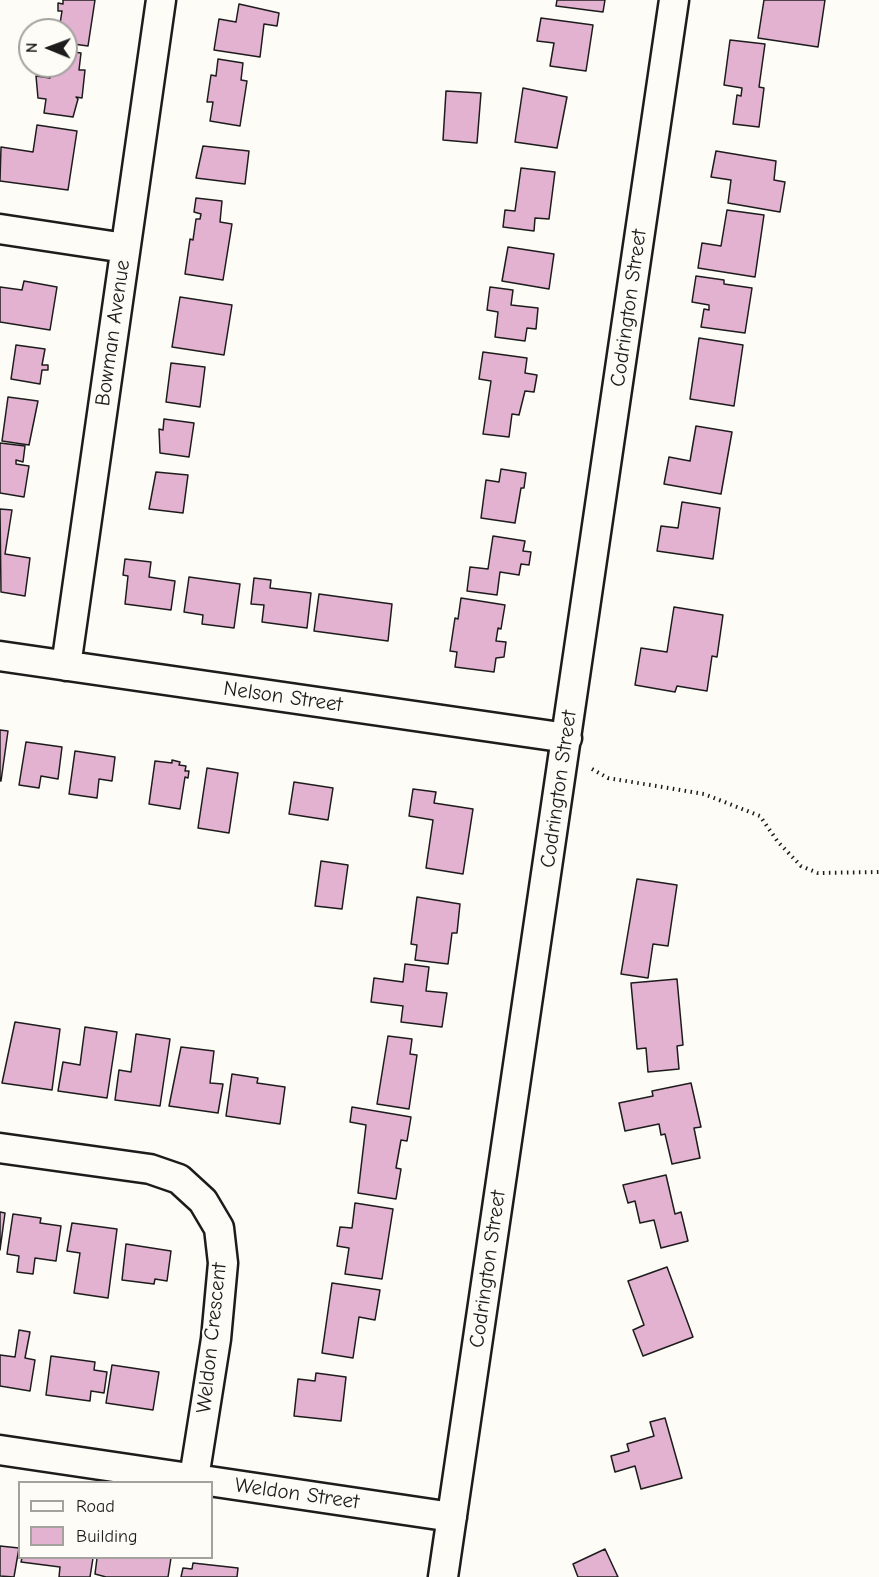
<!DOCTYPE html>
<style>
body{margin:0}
#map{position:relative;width:879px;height:1577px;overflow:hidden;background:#fdfcf7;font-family:"Comic Neue",sans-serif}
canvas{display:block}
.legend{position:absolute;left:18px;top:1481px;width:195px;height:78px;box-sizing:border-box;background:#fdfcf7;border:2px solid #a3a29f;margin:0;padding:8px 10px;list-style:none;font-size:18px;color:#1c1c1c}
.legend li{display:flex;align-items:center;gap:12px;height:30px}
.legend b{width:30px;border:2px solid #a3a29f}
.north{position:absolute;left:18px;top:18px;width:60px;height:60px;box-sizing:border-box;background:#fdfcf7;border:2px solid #a3a29f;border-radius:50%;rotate:271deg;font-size:16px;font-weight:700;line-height:24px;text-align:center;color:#1c1c1c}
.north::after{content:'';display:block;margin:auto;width:21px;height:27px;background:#1c1c1c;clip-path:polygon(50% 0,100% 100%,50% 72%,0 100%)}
</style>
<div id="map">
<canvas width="879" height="1577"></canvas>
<ul class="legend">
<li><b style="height:8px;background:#fdfcf7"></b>Road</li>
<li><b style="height:16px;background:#e4b2d1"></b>Building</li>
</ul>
<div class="north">N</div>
</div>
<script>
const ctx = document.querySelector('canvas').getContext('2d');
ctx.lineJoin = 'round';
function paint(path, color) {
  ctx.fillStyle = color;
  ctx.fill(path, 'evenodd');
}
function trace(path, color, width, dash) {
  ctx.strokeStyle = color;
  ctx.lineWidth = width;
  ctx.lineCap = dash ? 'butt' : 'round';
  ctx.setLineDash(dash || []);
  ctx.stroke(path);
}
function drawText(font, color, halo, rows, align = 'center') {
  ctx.font = font + ' "Comic Neue",sans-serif';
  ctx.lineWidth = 4.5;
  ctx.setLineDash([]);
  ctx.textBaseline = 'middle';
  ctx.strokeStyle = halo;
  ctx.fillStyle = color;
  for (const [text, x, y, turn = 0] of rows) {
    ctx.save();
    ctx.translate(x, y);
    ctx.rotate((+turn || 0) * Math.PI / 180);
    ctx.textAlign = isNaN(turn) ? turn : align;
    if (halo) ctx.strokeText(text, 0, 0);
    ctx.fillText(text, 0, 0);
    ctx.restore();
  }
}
const building = new Path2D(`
 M63,0H95L88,46L66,43V30H59L62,11H58V3L63,4Z
 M557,0H605L603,12L556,6Z
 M764,0H825L818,47L758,38Z
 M239,4L279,13L277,26L264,24L260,57L214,50L219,19L236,22Z
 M541,18L593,25L586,71L550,66L554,43L537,41Z
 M730,40L765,44L759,87L764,88L759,127L733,124L737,95L741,96L742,88L724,85Z
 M66,51L81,53L79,70H85L82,98L76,97L78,99L73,117L44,113L46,99L38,98L36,76L50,78L51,66H66Z
 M218,59L243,63L241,80L247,81L240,126L210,121L213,102H207L211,75L216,76Z
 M523,88L567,97L557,148L515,142Z
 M446,91L481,93L477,143L443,140Z
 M37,125L77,131L68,190L0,181L1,147L33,152Z
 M203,146L249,151L245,184L196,178Z
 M716,151L776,161L774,180L785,182L780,212L728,203L731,180L711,177Z
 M521,168L555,172L549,219L535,218L534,231L503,227L505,210L515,211Z
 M196,198L222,201L220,222L232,224L223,280L185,274L190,239L193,240L196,219H200L201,214L194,212Z
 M727,210L764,215L755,277L698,268L702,243L721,246Z
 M508,247L554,254L549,289L502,281Z
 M696,276L724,280V284L752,288L745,333L701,327L704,309L709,310V305L692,302Z
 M24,281L57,287L50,330L0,322V287L22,290Z
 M490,287L513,290L511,305L538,308L536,329L527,328L525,341L495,337L498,312L487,310Z
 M180,297L232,305L224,355L172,347Z
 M699,338L743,345L734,406L690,399Z
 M16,345L45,349L42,365H48V370H42L40,384L11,379Z
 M483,352L527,358L525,373L537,375L534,392L525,391L519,415L512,414L509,437L483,434L491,381L479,379Z
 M171,363L205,367L200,407L166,402Z
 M8,397L38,401L29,445L2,441Z
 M164,419L194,423L189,457L160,453L159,429L163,430Z
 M696,426L732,432L721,494L664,484L669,457L690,461Z
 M0,443L25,446L23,462L16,460V464L29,466L24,497L0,493Z
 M501,469L526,473L524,488H521L515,523L481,518L486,480L499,482Z
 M156,472L188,475L183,513L149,509Z
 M682,502L720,508L713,559L657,551L661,526L678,528Z
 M0,509L12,510L5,554L30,558L25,596L1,592Z
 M493,536L525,541L523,551L531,552L529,565L521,564L519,575L500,572L497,595L467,591L470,567L488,569Z
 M125,559L151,562L149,577L175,581L171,610L125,604L128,576L123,575Z
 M189,577L240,584L234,628L202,624L203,615L184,612Z
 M254,578L271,580L270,588L311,593L307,628L262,622L264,605L251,604Z
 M319,594L392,604L388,641L314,631Z
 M461,598L505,605L501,629L498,628L496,641L506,642L504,657L496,658L494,672L455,667L457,652L450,651L455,618L458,619Z
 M674,607L723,615L717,657L712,656L707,691L677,686L675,692L635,685L641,648L667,652Z
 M0,730L8,731L1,781H0Z
 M26,742L62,747L58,779L41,776L39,788L19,785Z
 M75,751L115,757L112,781L99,779L97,798L69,794Z
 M172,760L180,762L179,765L186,766L185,771H189L188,778L185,777L180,809L149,804L155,761L172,763Z
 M207,768L238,773L229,833L198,828Z
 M294,782L333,788L328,820L289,814Z
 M413,789L436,792L434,803L473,809L463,874L426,868L433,820L409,816Z
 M321,861L348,865L342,909L315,906Z
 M637,879L677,885L668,946L653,944L648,978L621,974Z
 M417,897L460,904L457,933H452L448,964L415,960L417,945L411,944Z
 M405,964L429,967L426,991L447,993L442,1027L401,1022L403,1006L371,1002L374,978L403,982Z
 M677,979L683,1045L677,1046L679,1069L648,1072L646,1048L637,1049L631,983Z
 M15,1022L60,1029L52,1090L2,1083Z
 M85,1027L117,1032L107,1098L58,1091L63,1062L80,1065Z
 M136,1034L170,1039L160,1106L115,1100L119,1070L131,1072Z
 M388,1036L412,1039L410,1054L417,1055L409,1109L377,1104Z
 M181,1047L214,1051L210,1083L223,1084L218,1113L169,1106Z
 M232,1074L258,1078L257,1083L285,1087L280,1124L226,1116Z
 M691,1083L701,1127L694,1128L700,1158L672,1164L665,1134L661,1135L659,1124L625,1131L619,1103L653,1096L652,1091Z
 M352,1107L411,1117L407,1141L401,1140L396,1168L401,1169L396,1199L358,1193L366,1125L350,1122Z
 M666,1175L675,1214L681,1212L688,1241L661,1248L654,1220L640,1223L635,1201L628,1203L623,1185Z
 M355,1203L393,1209L382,1279L345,1274L349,1248L337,1246L340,1227L352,1228Z
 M0,1212L5,1213L0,1250Z
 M13,1214L41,1218L40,1223L61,1226L56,1261L35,1258L33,1274L17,1272L19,1256L7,1254Z
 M72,1223L117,1229L108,1298L74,1293L80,1253L67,1251Z
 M126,1244L171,1251L167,1281L155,1279L154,1284L122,1280Z
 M667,1267L693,1337L643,1356L633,1330L644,1325L628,1281Z
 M332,1283L380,1290L375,1320L359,1317L353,1358L322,1353Z
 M19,1330L30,1332L25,1358L35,1360L30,1391L0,1386V1355L15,1357Z
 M51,1356L95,1362L94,1370L107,1372L104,1393L91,1391L90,1401L46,1395Z
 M112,1365L159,1372L153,1410L106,1403Z
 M316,1373L346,1377L341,1421L294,1416L298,1379L315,1381Z
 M665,1418L682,1478L641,1489L635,1466L615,1472L611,1456L629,1451L627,1444L654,1436L650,1422Z
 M0,1546L19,1548L14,1577L0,1576Z
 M605,1549L618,1577H578L573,1564Z
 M22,1558H93L90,1577H59L60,1567L21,1562Z
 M97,1558H171L168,1577H106L95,1574Z
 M193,1563L238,1568L237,1577H181L183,1568L192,1569Z`);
const path = new Path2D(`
 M592,769L608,778L704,794L760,816L778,842L801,866L818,873L879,872`);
const minor = new Path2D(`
 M0,229L125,248
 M0,656L567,738
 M66,666L161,0
 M0,1148L150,1169L179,1179L203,1201L219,1228L223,1263L216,1339L194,1478
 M0,1450L452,1517
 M443,1577L674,0`);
const streetNames = [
 ["Codrington Street",629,308,-82],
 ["Bowman Avenue",113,333,-82],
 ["Nelson Street",283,697,8],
 ["Codrington Street",559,789,-82],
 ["Codrington Street",488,1269,-82],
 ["Weldon Crescent",212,1338,-84],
 ["Weldon Street",297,1494,8]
];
paint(building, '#e4b2d1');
trace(building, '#1c1c1c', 1.5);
trace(minor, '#1c1c1c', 33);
trace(path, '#1c1c1c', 4, [1.5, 4.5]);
trace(minor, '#fdfcf7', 28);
drawText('21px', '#1c1c1c', '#fdfcf7', streetNames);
</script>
